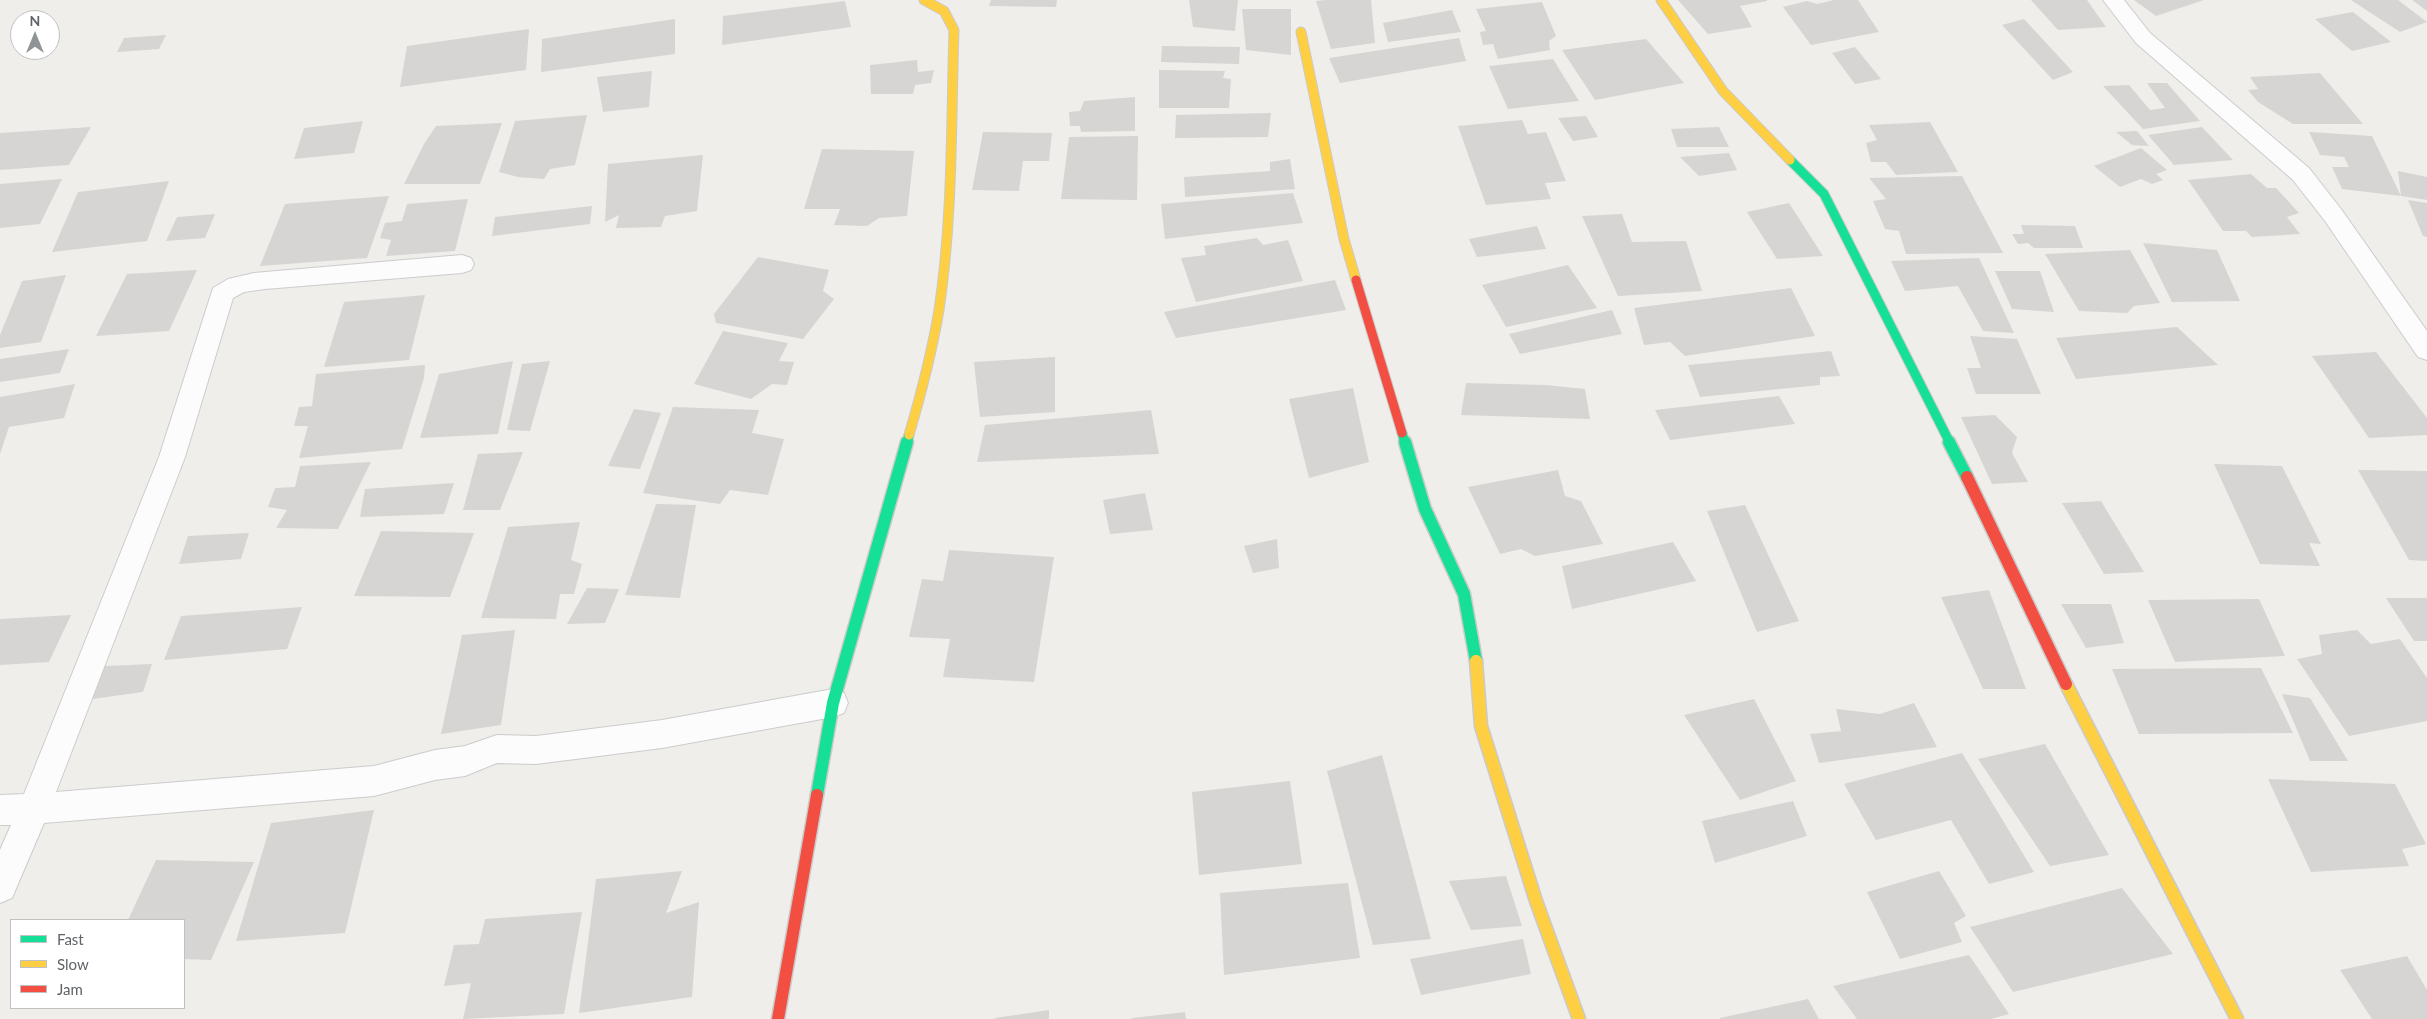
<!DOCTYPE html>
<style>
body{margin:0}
#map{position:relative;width:2427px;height:1019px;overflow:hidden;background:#efeeea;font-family:Lato,sans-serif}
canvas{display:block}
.legend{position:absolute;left:10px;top:919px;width:175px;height:90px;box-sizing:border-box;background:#fff;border:1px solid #bfc1c3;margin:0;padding:6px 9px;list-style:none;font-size:15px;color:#5f6368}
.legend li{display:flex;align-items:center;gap:10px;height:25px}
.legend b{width:25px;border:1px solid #bfc1c3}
.north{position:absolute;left:10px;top:10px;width:50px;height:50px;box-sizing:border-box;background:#fff;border:1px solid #bfc1c3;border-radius:50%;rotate:0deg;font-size:14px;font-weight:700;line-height:20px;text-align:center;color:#5f6368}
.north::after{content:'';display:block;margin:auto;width:18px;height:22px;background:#919496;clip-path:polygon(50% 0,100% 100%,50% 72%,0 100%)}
</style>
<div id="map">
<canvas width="2427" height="1019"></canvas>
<ul class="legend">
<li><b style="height:6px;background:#16e098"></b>Fast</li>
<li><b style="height:6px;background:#ffcf43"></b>Slow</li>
<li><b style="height:6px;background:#f24e42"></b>Jam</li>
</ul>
<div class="north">N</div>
</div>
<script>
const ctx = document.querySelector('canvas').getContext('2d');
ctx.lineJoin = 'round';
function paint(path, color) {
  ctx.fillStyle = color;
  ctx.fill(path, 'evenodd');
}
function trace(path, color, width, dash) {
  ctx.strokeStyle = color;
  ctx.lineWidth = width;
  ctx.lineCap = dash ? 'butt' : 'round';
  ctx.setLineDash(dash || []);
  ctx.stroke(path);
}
const building = new Path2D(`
 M991,0H1057L1056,7L989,6Z
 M1189,0H1238L1235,31L1193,27Z
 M1326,0H1371L1375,43L1331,49L1316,1Z
 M1678,0H1767V1L1740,6L1752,27L1708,34Z
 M1834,0H1858L1879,32L1811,45L1783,7L1807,1L1817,4Z
 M2031,0H2087L2106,27L2058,30Z
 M2134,0H2204L2156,16Z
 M2351,0H2398L2427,22L2400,32Z
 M2412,0H2427V11Z
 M845,1L851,27L722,45L723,16Z
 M1542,2L1556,36L1549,41L1550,50L1498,59L1493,44L1483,45L1480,32L1486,31L1476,9Z
 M1242,9H1291V55L1246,50Z
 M1452,10L1461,32L1388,42L1383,23Z
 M2353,12L2391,42L2352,51L2315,19Z
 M675,19V54L541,72L542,39Z
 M2024,19L2073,72L2053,80L2002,25Z
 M529,29L526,70L400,87L407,46Z
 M166,35L159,49L117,52L124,38Z
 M1459,38L1466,61L1340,83L1329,58Z
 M1646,39L1684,83L1595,100L1562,50Z
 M1162,46L1240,47L1239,64L1161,62Z
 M1855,47L1881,79L1855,84L1832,53Z
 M1553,59L1579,101L1508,109L1489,66Z
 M917,60L918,72L934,70L931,83L915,85L913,94H871L870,65Z
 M1159,70L1225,71L1223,78L1231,79L1229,108H1159Z
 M652,71L649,107L603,112L597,77Z
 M2320,73L2363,124H2293L2258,102L2248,90L2258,89L2250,77Z
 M2147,83H2167L2200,121L2143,129L2103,86L2129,85L2150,110L2165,108Z
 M1135,97V131L1081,132L1080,126H1070L1069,112L1080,111L1084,101Z
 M1271,113L1268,137L1175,138L1176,115Z
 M587,115L575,165L550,169L544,179L518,177L499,172L515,121Z
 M1586,116L1598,137L1573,141L1558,118Z
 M1522,120L1528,134L1546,132L1566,181L1545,183L1551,199L1486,205L1458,126Z
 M363,121L354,153L294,159L304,128Z
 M1930,122L1958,172L1896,175L1886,162H1871L1866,143L1877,140L1869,125Z
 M502,123L480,184H404L424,144L436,126Z
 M91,127L69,165L0,170V133Z
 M1719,127L1729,147H1677L1671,129Z
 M2202,127L2233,160L2174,165L2148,135Z
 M2137,131L2149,146L2132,145L2116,132Z
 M983,132L1052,133L1049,161H1023L1019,191L972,190Z
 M2309,132L2372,136L2401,196L2342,189L2332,167H2349L2344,157L2320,155Z
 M1138,136L1137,200L1061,199L1069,137Z
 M2141,148L2167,170L2156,174L2163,180L2152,184L2141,179L2120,187L2094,166Z
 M822,149L914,151L907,216L879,218L867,226L834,225L840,209H804Z
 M1729,153L1737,170L1699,176L1680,157Z
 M703,155L697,211L665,216L661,227L616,228L619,215L605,222L608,164Z
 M1290,159L1295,189L1185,197L1184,177L1270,171V162Z
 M2398,171L2427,177V200L2401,196Z
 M2251,174L2267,188H2276L2299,213L2287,217L2300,234L2252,237L2246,231H2223L2188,180Z
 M1962,176L2003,253L1906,254L1899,231L1885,229L1873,201L1886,199L1869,178Z
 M62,179L40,224L0,228V184Z
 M169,181L147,241L52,252L78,192Z
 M1293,193L1303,223L1165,239L1161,204Z
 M389,196L367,258L260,266L285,204Z
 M468,199L455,251L386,256L391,240L380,238L385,223L402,221L407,204Z
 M2408,200L2427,203V237L2423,236Z
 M1789,203L1823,256L1777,259L1747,212Z
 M592,206L590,224L492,236L495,217Z
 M215,214L205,238L166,241L177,217Z
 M1622,214L1632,242L1686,241L1702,291L1618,296L1582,216Z
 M2021,225L2075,226L2083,248H2034L2028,243L2018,244L2012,234H2024Z
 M1537,226L1546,249L1477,257L1469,239Z
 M1257,238L1263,245L1288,240L1303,281L1196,302L1181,258L1206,255L1204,246Z
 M2143,243L2217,250L2240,301L2172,302Z
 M2130,250L2160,303L2134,306L2127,313L2079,311L2045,254Z
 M758,257L829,270L823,291L834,299L803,339L716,323L714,314Z
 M1979,258L2014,333L1983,331L1958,286L1905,291L1891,261Z
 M1568,265L1597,308L1506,327L1482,285Z
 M197,270L169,331L96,336L127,274Z
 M1995,271H2040L2054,312L2012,309Z
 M66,275L41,342L0,348V335L22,281Z
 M1335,280L1346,310L1176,338L1164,312Z
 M1791,288L1815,336L1685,356L1670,342L1644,345L1634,308Z
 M425,295L409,360L324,367L344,302Z
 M1612,310L1622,334L1520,354L1509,334Z
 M2177,327L2218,365L2076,379L2056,338Z
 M723,331L788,343L779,361L794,362L787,385L772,384L751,399L694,384Z
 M1970,336L2017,339L2041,394H1976L1967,368H1981Z
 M69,349L60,373L0,382V359Z
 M1831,351L1840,376L1820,377V385L1700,397L1688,365Z
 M2376,352L2427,418V435L2369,438L2312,356Z
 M1055,357V412L980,417L974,362Z
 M513,361L498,434L420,438L439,374Z
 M550,361L530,431L507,430L522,364Z
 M425,365L424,378L402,449L299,458L308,426H294L299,407L312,406L316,374Z
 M1466,383L1545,385L1585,389L1590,419L1461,415Z
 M75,384L64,418L9,427L0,454V397Z
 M1353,388L1369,462L1309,478L1289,399Z
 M1779,396L1795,424L1670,440L1655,410Z
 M673,407L759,410L752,433L784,439L768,495L730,490L720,504L643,493Z
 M634,409L661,413L640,469L608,466Z
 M1151,410L1159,454L977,462L985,425Z
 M1995,415L2017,437L2012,453L2028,482L1992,484L1961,417Z
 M523,452L500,510H463L478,454Z
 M371,462L338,529L276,528L287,510L268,507L275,488L295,487L300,466Z
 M2214,464L2282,466L2321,544L2309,543L2320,566L2260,564Z
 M1558,470L1565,496L1581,501L1603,544L1535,556L1521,549L1500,554L1468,487Z
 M2358,470L2427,471V561L2409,560Z
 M454,483L444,514L360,517L365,489Z
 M1145,493L1153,530L1110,534L1103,500Z
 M2101,501L2144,572L2104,574L2062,503Z
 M656,504L696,505L680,598L625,595Z
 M1745,505L1799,621L1757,632L1707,511Z
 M580,522L571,560L582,564L574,594H560L556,619L481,618L508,527Z
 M381,531L474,533L450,597L354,596Z
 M249,533L241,559L179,564L188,536Z
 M1277,539L1279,568L1253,573L1244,546Z
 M1673,542L1696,581L1572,609L1562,566Z
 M949,550L1054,557L1034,682L943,677L950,639L909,637L922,579L943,581Z
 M587,588L619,589L605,623L567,624Z
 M1989,590L2026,689H1983L1941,597Z
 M2386,598H2427V641H2414Z
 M2259,599L2285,656L2175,662L2148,600Z
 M2061,604H2111L2124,643L2086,648Z
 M302,607L287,649L164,660L181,616Z
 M71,615L49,662L0,665V619Z
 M515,630L501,725L441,734L462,635Z
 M2357,630L2371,644L2400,639L2427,678V721L2349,736L2297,659L2322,654L2319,635Z
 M152,664L143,692L92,699L105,666Z
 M2261,668L2293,733L2139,734L2112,669Z
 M2282,694L2310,698L2348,761H2310Z
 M1754,699L1796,781L1740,800L1684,715Z
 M1914,703L1937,747L1819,763L1810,734L1841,731L1836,709L1880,714Z
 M2045,744L2109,855L2050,866L1978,759Z
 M1962,753L2034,872L1989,884L1951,820L1876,840L1844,784Z
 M1382,755L1431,939L1373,945L1327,771Z
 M2268,779L2395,784L2426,844L2402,849L2409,866L2311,872Z
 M1290,781L1302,864L1199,875L1192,792Z
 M1793,801L1807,836L1715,863L1702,821Z
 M374,810L345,933L236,941L271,823Z
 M156,860L254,862L211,960L184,959V920H128Z
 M682,871L666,913L699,902L692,997L579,1013L596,879Z
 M1939,871L1966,916L1954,923L1962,942L1900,959L1867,892Z
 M1506,876L1522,926L1471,930L1449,881Z
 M1348,883L1360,958L1224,975L1220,893Z
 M2122,888L2173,954L2013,992L1970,927Z
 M582,912L564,1014L463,1019L471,983L444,986L454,945L479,944L485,919Z
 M1523,939L1531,974L1421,995L1410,959Z
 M1969,955L2009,1014L1991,1019H1857L1833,986Z
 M2407,956L2427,990V1019H2372L2340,970Z
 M1808,999L1819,1019H1720V1018Z
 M1049,1010V1019H995V1018Z
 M1185,1012L1186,1019H1132V1018Z`);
const street = new Path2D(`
 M2103,0H2124L2150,33L2309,168L2341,209L2427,331V360L2418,357L2325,221L2293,180L2136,43Z
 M462,255L471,258L474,264L471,270L462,273L265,289L244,292L233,298L185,457L56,792L374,766L435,750L465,746L497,735L536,736L662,720L833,689L844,693L848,703L844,713L833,717L662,748L536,764L497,763L465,776L435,780L374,796L44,823L12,898L0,903V850L11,825H0V795L24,794L159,457L213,288L228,279L254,273Z`);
const fastFar1 = new Path2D(`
 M1790,160L1824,194L1950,443
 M1402,433L1405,443
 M907,443L909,435`);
const fast = new Path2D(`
 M1405,442L1425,509L1464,594L1476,661
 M1949,442L1967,477
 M817,795L833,703L907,442`);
const slowFar1 = new Path2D(`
 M1661,0L1723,91L1790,160
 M1301,32L1344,239L1356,280
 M909,435C921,394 932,352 939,310C953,217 951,123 954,30L944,11L924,0`);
const slow = new Path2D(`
 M1476,661L1481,726L1536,901L1579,1019
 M2066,684L2237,1019`);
const jamFar1 = new Path2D(`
 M1356,280L1402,433`);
const jam = new Path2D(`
 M1967,477L2066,684
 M778,1019L817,795`);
paint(building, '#d6d5d3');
trace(street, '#cbcccc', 2);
trace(fastFar1, '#cacacb', 11);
trace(fast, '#cacacb', 15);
trace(slowFar1, '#cacacb', 11);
trace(slow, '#cacacb', 15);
trace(jamFar1, '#cacacb', 11);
trace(jam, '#cacacb', 15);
paint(street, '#fdfcfc');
trace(fastFar1, '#16e098', 9);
trace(fast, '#16e098', 12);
trace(slowFar1, '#ffcf43', 9);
trace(slow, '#ffcf43', 12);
trace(jamFar1, '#f24e42', 9);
trace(jam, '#f24e42', 12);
</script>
